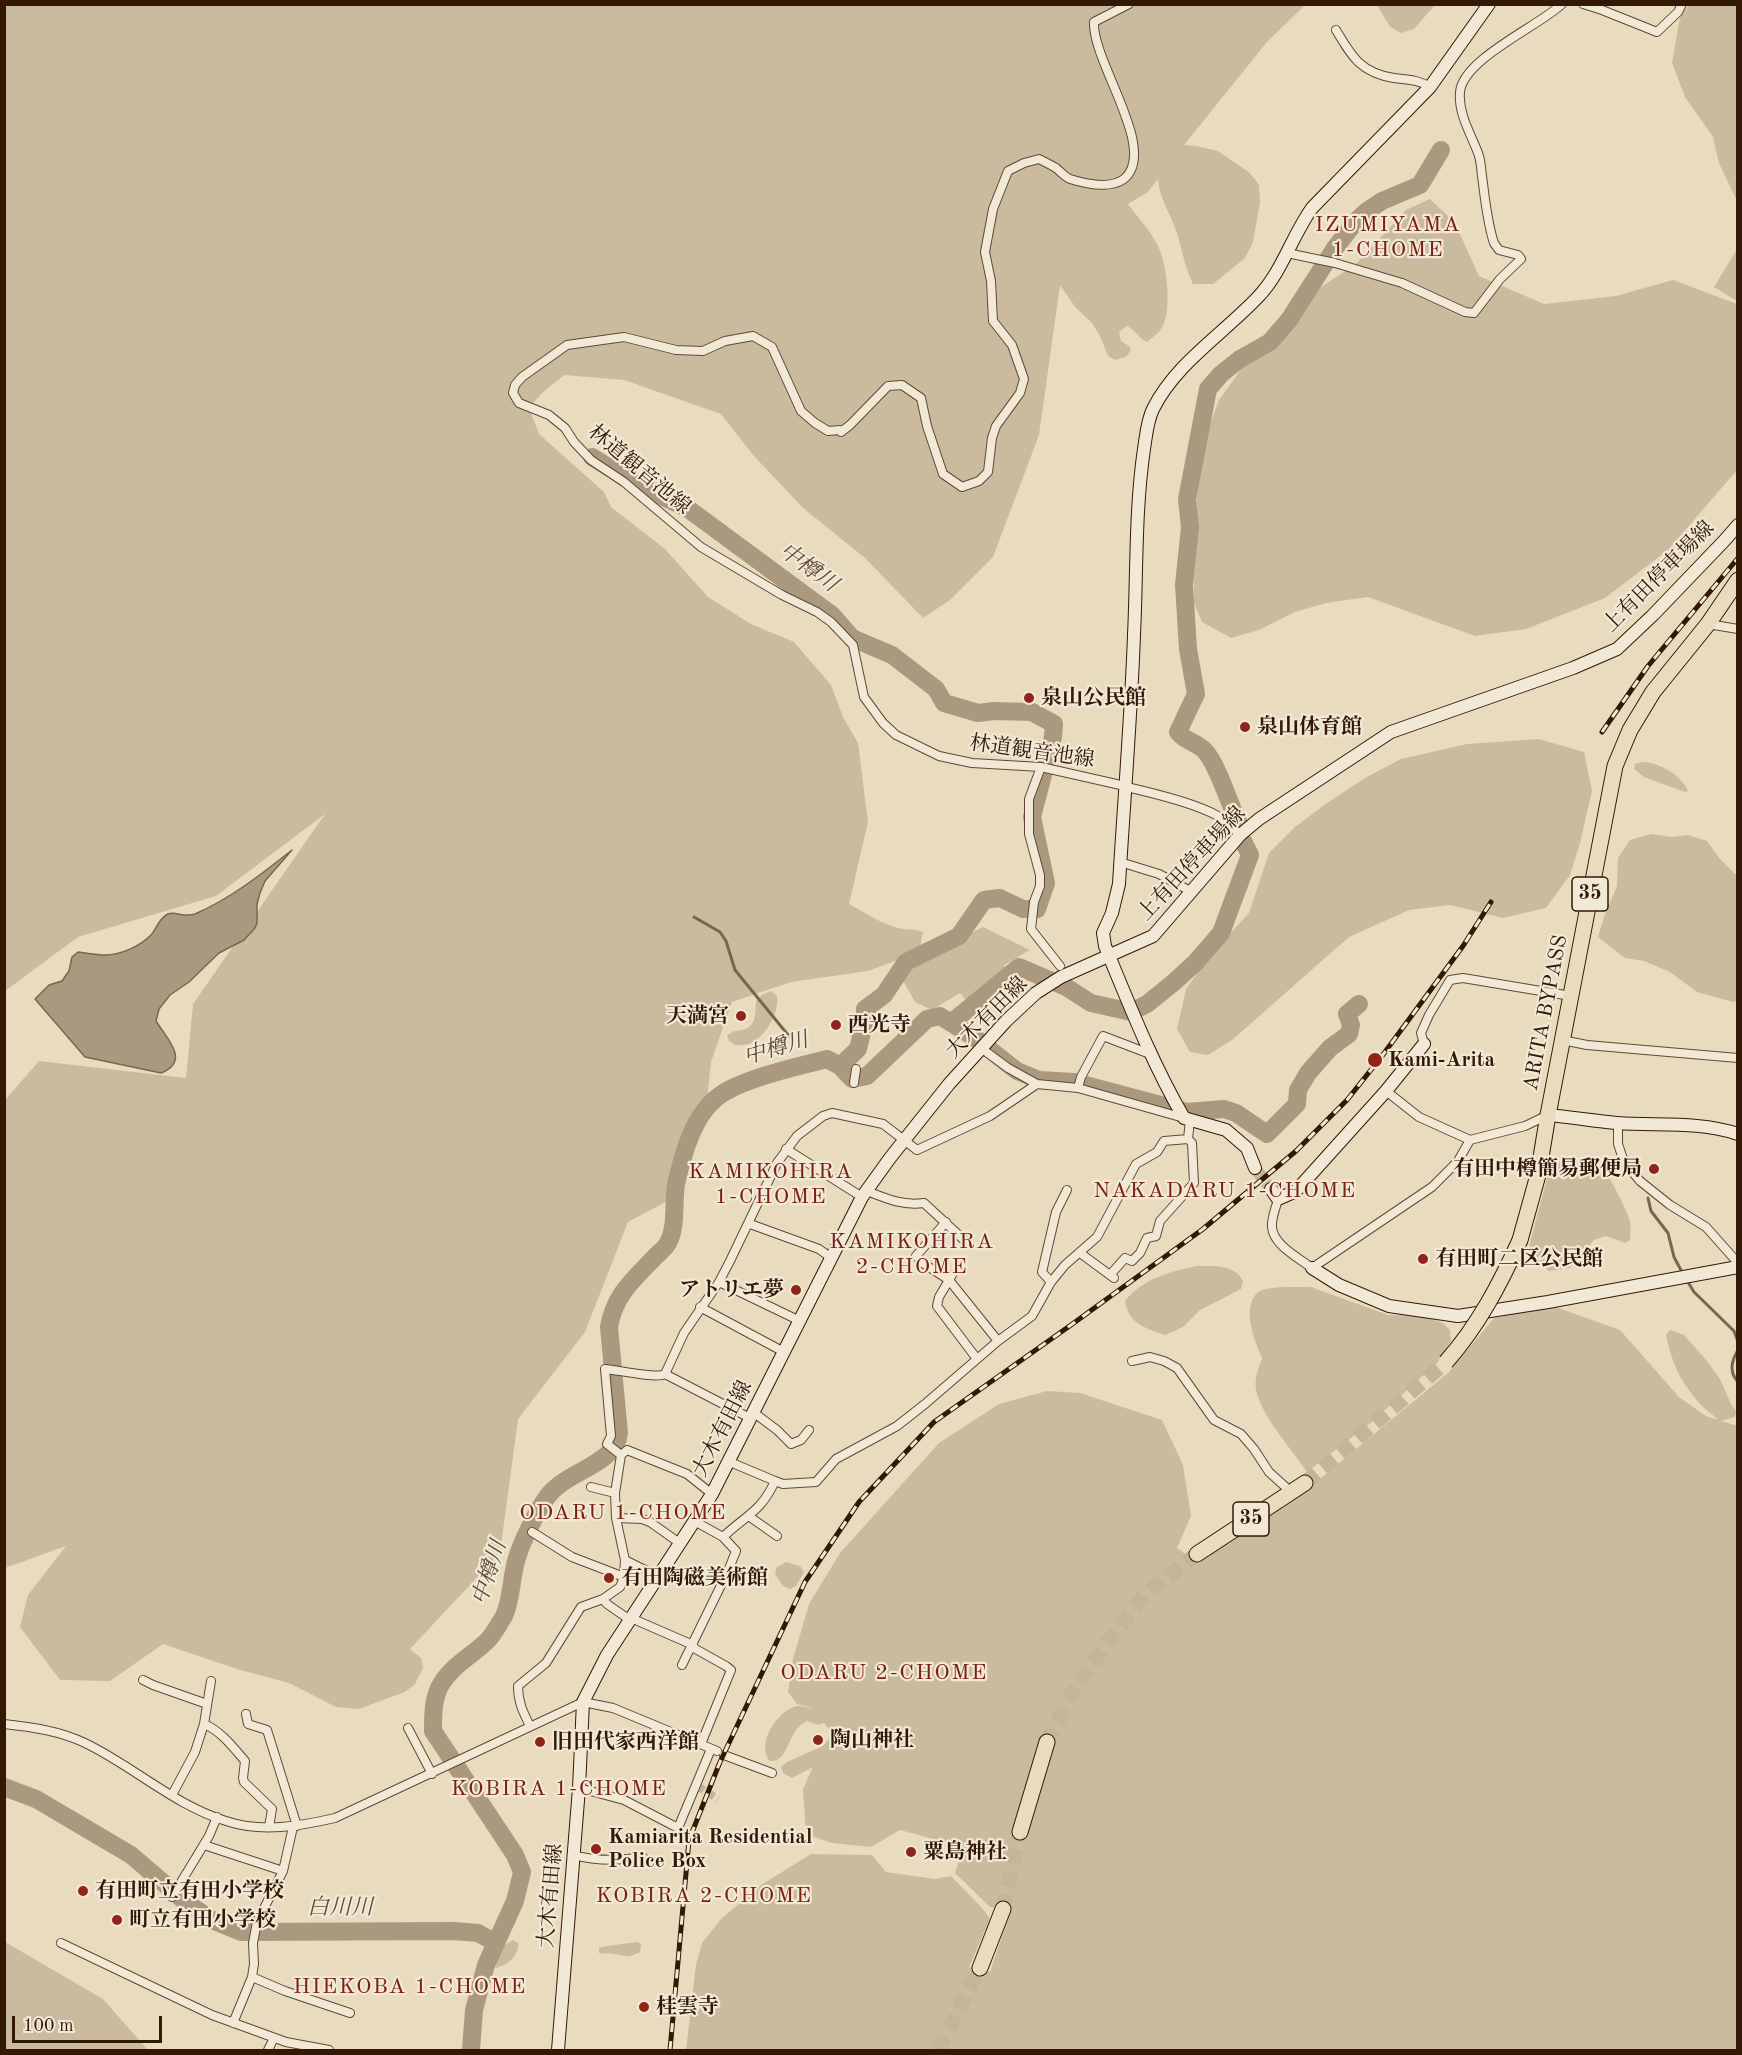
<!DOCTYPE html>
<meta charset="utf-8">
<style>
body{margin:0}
#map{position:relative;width:1742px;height:2055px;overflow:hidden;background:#e9dcbe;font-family:"Old Standard TT",serif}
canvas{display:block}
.frame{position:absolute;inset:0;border:6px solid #321805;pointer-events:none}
.scale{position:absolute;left:12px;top:2016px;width:150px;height:27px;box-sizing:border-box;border:3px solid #321805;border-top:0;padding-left:8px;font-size:18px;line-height:21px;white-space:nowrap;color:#321805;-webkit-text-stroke:4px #f1e8d5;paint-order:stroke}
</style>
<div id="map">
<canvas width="1742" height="2055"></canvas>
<div class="frame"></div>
<div class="scale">100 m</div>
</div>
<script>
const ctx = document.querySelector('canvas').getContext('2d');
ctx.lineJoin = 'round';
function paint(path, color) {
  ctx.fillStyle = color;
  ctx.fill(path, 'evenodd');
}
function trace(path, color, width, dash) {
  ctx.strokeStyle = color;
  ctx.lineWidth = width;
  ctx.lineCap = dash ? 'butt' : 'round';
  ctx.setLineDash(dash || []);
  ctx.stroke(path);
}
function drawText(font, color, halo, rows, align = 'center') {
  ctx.font = font + ' "Old Standard TT","Noto Serif JP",serif';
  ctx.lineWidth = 4.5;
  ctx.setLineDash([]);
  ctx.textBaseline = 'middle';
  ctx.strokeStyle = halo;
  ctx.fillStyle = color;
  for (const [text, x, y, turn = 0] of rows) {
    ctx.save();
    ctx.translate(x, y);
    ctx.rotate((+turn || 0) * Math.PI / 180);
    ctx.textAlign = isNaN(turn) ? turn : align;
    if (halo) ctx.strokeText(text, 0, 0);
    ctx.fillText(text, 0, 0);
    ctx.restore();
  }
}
const green = new Path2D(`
 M5,5H1305L1267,42L1184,145L1197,146L1218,151L1250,173L1259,185L1260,202L1253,242L1245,258L1213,284H1193C1185,267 1182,250 1177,233C1171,215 1159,198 1158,179L1148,192L1128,204C1138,218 1151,231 1158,246C1167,265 1173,312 1161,329C1158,334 1151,338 1147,342C1138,338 1136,330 1127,326L1119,332L1121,341L1129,346L1131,350L1126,357L1115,360L1108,356L1100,336L1092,323L1076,308L1060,285L1039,435L993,557L950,600L923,618L865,558L803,508L753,455L721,414L624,380L564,375L541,394L529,408L539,434L604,492L611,507L665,549L708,597L751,624L794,642L831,685L843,717L858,743L868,822L849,904C865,913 885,926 903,929C911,930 915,929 923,932L919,952L868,971L791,982L732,1002L711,1062L705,1119L673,1198L628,1222L585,1332L518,1419L500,1553L410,1649L421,1658L423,1668L415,1684L405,1692L359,1709L336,1707L289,1683L237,1669L163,1644L110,1681L60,1680L20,1627L28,1595L66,1546L5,1568V1100L39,1061L186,1078L193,1004L325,814L216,896L78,937L5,991Z
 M1377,5H1435L1414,29L1401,33L1390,27Z
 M1689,5H1737V201L1719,163L1713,137L1685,97L1672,63L1680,17Z
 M1430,199L1455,223L1479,276L1544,304L1616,296L1673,280L1737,304V470L1668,550L1605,598L1526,629L1475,636L1368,597L1326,603L1295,612L1259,630L1231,638L1202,622L1194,603V547L1197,507L1195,465L1219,400L1255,350L1304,298L1356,264L1406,210Z
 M1737,249V301L1714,287Z
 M1539,739L1584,752L1592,791L1580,843L1570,875L1546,908L1503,918L1450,905L1409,910L1349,937L1232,1040L1208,1055L1190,1052L1177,1029L1186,989L1210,955L1249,913L1269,853L1295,827L1327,803L1365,778L1401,759L1467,744Z
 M1642,762C1658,762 1682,775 1688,791L1685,792L1644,777L1634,769L1635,764Z
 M1651,834L1672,837L1688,835L1707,841L1720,859L1735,874H1737V1001L1733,1002L1697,992L1670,972L1644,961L1625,958L1598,937L1605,914L1617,886L1618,858L1630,840Z
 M983,927L1030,950L1004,965L1006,970L966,1000L960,993L932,1010L915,1002L902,979L910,965Z
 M771,991L777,996C780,1012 765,1038 749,1044C745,1045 739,1045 735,1045L729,1041L727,1035C733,1031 735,1031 742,1030C757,1027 755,1013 756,1001L762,995Z
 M1564,1159C1573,1159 1595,1166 1604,1172C1611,1177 1627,1211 1630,1221C1631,1227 1630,1234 1630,1240L1625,1243L1606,1236L1594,1240L1570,1268L1549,1271L1537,1261L1529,1246L1548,1175L1555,1164Z
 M1197,1266C1213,1266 1235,1264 1243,1281L1241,1289L1200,1310L1183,1327L1165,1335C1146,1328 1128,1324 1125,1301C1142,1279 1171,1271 1197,1266Z
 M1283,1287H1311L1388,1315H1420L1443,1323L1450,1330L1451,1341L1438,1362L1373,1421L1307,1472C1291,1448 1266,1422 1257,1394C1253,1382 1258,1369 1262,1358C1255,1342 1242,1310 1256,1294C1261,1288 1274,1288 1283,1287Z
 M1553,1306L1620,1330L1679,1397L1706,1416L1718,1420C1715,1416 1708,1412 1704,1408C1682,1385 1672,1365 1666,1335L1670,1330L1684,1335L1707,1361L1720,1379L1731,1404L1736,1411L1735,1417L1721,1421L1738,1426L1737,2050H686L696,1965L702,1943L721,1919L761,1885L811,1854L872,1855L886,1872L935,1879L951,1876L982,1908L990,1919L969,1967L990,1972L1011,1910L990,1907L955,1873L963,1847L900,1830L871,1847L832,1843L806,1834L803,1789L813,1767L792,1778L783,1773L781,1767L787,1762L823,1746L833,1734L824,1723L818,1725L807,1721C786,1730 790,1763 770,1761C755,1744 779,1708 798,1706C803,1706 809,1708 813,1708L797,1704L788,1692L793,1659L809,1604L840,1553L939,1443L999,1404L1047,1391L1080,1393L1162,1420L1183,1465L1191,1516L1177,1548L1198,1563L1315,1483L1449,1372L1494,1318Z
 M786,1562L800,1566L804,1572L796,1586L790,1589L783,1586L775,1574L776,1568Z
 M513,1940L518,1943C519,1956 508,1965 496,1968L495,1964L503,1946Z
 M5,1942L103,1999L148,2050H5Z
 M637,1942L641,1944L640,1952C626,1959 628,1956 615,1954C610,1953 605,1954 599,1953V1948L607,1946Z`);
const water = new Path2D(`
 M292,850L265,881L260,893L257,904V923L255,928L244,940L219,953L189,982L170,995L159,1009L156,1021C167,1039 191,1061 161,1073L85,1057L35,999L49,985L62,981L69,971L72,957L78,952C87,953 96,955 105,955C121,955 140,946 151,935C157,928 159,918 168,914C176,911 184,918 195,914C230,899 263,873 292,850Z`);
const stream = new Path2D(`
 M694,917L720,932L726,941L735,970L793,1041
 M1648,1198L1651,1211L1668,1233L1674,1257L1683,1274
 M1686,1279L1694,1292L1734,1331L1738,1342
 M1738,1350C1731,1362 1729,1372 1738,1382`);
const river = new Path2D(`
 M592,457L634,483L687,508L832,615L852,638L892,655L936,689L944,703L978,713L994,711L1032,712L1054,724L1053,737L1032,817L1046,883L1037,909H1023L1000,898L984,900L959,936L906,962L884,995L865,1009V1020L858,1049L840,1066
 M1239,824C1229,804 1219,767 1205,751C1197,742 1184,741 1178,732L1196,694L1188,649L1184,585L1190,527L1187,499L1208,389L1221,374L1240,359L1270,342L1289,320L1335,248L1356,221L1367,211L1382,201L1420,185L1441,150
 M951,1023L1019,967L1066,987L1091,1003L1131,1012L1147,1004L1173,983L1195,963L1221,933L1250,855L1243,841
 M4,1787L36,1799L131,1855L188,1904L214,1921L241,1932L454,1931L478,1933L496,1943
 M471,2050L474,2010L486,1965L515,1901L522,1872L515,1855L433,1731C433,1716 433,1699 440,1686C451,1666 470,1657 486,1642C493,1636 499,1624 504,1616C512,1600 511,1575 517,1558C522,1541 537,1511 547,1497C565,1471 616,1465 619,1433L609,1327C614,1296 632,1281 653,1259C657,1254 665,1249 668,1243C677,1227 673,1202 676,1184C683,1154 693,1115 719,1096C741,1079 799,1066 827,1059L840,1066L852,1079L867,1076L927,1019L940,1016L975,1038L1017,1071L1039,1080L1074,1082L1187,1112L1224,1109L1236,1113L1267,1134L1297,1104L1298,1090L1308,1073L1330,1048L1349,1034L1351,1025L1347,1014L1359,1004`);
const streetTunnel = new Path2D(`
 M697,1786L718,1799`);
const secondaryTunnel = new Path2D(`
 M1255,1168L1271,1189`);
const highwayTunnel = new Path2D(`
 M1305,1483L1446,1362
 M1047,1742L1072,1693L1103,1648L1144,1595L1197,1554
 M1003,1909L1020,1832
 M938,2050L980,1968`);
const street = new Path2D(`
 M1583,4L1602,10L1657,32L1678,12L1682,4
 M1336,30C1352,57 1361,73 1394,78C1409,80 1416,79 1430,87
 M1287,253L1335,263L1402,283L1465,312L1474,313L1500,279L1521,259L1518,255L1499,250L1494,243C1487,222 1485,198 1482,176C1481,169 1481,160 1478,153C1471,134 1458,114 1460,92C1463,59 1539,26 1562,4
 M1708,624L1738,629
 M1045,768L1041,767L1029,799V834L1040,875V886L1034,902L1031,929L1060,966
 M1122,786C1149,792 1195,803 1218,816C1226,821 1233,828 1240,835
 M1125,786L1041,767L972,763L939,756L896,735L883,723L864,697L853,645L831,622L817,612L782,595L701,547L624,482L591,460L574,442L565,428L549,415L519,403L513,393L515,385L522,377L567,345L624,337L676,350L703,351L725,341L753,336L772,347L801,411L815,423L828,431L840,430L841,432L850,425L888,386L902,385L921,398L927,426L943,474L962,487L979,481L988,472L992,438L996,426L1020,393L1024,379L1012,345L993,321L991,281L985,252L993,209L1008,171L1024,163L1039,159C1045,162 1051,165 1056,168C1061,172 1065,177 1070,179C1086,184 1110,189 1124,179C1159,150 1092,62 1094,22L1129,4
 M1120,862L1159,874L1192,892
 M1562,1040L1587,1045L1738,1058
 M1424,1044L1421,1033L1429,1015L1450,980L1463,978L1571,996
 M981,1048L1008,1068L1037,1084L1078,1088L1184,1118
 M854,1083L856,1069
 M1078,1088L1081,1077L1103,1036L1150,1054
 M1386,1091L1419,1117L1470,1140
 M1618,1123V1144L1624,1162L1640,1181L1670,1205L1706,1227L1738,1263
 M786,1149L862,1197
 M867,1191C887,1199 903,1206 924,1203L963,1239
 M1278,1199C1276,1208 1271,1218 1272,1227C1273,1245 1299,1258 1312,1268L1432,1187L1458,1161L1470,1140L1525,1126L1548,1115
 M946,1222L916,1256L924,1264L949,1280L998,1341
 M750,1224L819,1249L830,1257
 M1080,1253L1114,1278
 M952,1275L939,1297L937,1306L977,1359
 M1110,1275L1125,1258L1132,1261L1140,1253L1147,1238L1156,1236L1160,1221L1194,1183L1192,1143L1188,1139
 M719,1282L800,1321
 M1051,1282L1042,1272L1056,1212L1067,1190
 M700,1307L784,1352
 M1132,1361L1150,1357L1164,1361L1177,1368L1214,1420L1241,1434L1254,1449L1269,1472L1291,1492
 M665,1374L750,1418
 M753,1412L777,1430L791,1444L801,1440L809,1430
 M621,1455L607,1444L611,1436L605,1369C618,1370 657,1379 665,1374L684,1333L719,1282L730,1261L777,1163L797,1136L823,1116L832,1113L883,1124L917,1150L990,1116L1037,1084
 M775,1481L783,1484L816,1482L836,1459L897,1426L925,1404L998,1341L1032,1316L1051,1282L1065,1265L1097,1237L1136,1164L1157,1152L1164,1141L1188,1139L1190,1120
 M591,1487L615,1493
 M750,1517L777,1536
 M616,1518L642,1519L650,1522L681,1544
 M532,1532L572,1557L624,1577
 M723,1537C746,1515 761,1512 775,1481L730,1462
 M625,1560L659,1577
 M603,1599L607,1604L630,1620
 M631,1618L693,1645
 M692,1647L726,1666L731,1670L701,1744
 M682,1665L728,1571L736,1551L723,1537L696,1522
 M143,1680L153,1685L207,1704
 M246,1714L248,1724L267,1730L297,1826
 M4,1724C32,1727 60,1731 85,1743C133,1766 174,1805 226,1821C262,1833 300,1826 335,1818L583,1702L613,1708L717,1751
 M204,1724C221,1731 233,1747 245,1761L243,1778L244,1782L272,1809L269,1827
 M530,1726C523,1712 518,1702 518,1686L546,1663L581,1607L603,1599L620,1587L624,1577L625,1560L616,1518L615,1493L621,1455L627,1450L687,1474L712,1494
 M408,1728L432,1774
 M724,1755L772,1773
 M579,1788L624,1800L678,1828L711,1749
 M172,1795L195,1752L204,1724L211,1681
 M204,1845L283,1871
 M573,1855C596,1861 620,1861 643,1857
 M172,1897L209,1836L217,1817
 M61,1943L212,2015L286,2042L329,2050
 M252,1977L285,1991L350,2013
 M233,2023L252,1977L254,1964L253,1943L257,1922L283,1871L293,1827
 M268,2050L274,2038`);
const secondary = new Path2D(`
 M1548,1115C1571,1117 1594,1121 1617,1123C1657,1126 1699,1121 1738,1134
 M1255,1168L1247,1148L1226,1130L1184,1118C1152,1063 1129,1004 1105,946L1103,933L1112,913L1119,884C1124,801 1131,718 1134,635C1137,573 1135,510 1144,449C1146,437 1147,421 1153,409C1176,363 1223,334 1258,297C1282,272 1292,236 1312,208L1430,87L1489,4
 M1271,1189L1278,1199L1296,1191L1386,1091L1424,1044
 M1312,1268L1339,1285L1389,1306L1458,1316L1548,1302L1738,1267
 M558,2050L579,1788L583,1702L607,1655L712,1494L862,1197L890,1158L949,1084L1006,1021L1036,993L1061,977L1153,936L1240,835L1259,819L1391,732L1573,668L1617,649L1653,615L1724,541L1738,525`);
const highway = new Path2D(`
 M1520,1240L1538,1175L1548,1115L1615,766L1630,730L1653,692L1708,624L1738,580
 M1197,1554L1305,1483
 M1020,1832L1047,1742
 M980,1968L1003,1909`);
const rail = new Path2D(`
 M1602,732L1648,666L1738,558
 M670,2050L689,1840L720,1762L805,1582L859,1502L934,1422L1071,1325L1203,1229L1296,1151L1347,1100L1382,1056L1463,946L1491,902`);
const highwayBridge = new Path2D(`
 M1446,1362C1478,1326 1500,1284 1520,1240`);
const markers = [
 [1029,698,6,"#8f2418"],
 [1245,727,6,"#8f2418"],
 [741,1016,6,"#8f2418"],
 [836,1025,6,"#8f2418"],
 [1375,1060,8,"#8f2418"],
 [1654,1169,6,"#8f2418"],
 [1423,1259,6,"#8f2418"],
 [796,1290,6,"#8f2418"],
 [609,1578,6,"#8f2418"],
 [818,1740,6,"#8f2418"],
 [540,1742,6,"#8f2418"],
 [596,1849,6,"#8f2418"],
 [911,1852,6,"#8f2418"],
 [83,1891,6,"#8f2418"],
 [117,1920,6,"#8f2418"],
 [644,2007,6,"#8f2418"]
];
const shields = [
 [1590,894,36],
 [1251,1519,36]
];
const shieldNames = [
 ["35",1590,894],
 ["35",1251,1519]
];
const streetNames = [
 ["林道観音池線",639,470,40],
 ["上有田停車場線",1659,577,-45],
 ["林道観音池線",1032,752,8],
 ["上有田停車場線",1192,864,-47],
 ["ARITA BYPASS",1546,1013,-79],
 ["大木有田線",987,1018,-45],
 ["大木有田線",723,1429,-63],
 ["大木有田線",551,1896,-85]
];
const poiNames = [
 ["泉山公民館",1041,698],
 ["泉山体育館",1257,727],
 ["天満宮",729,1016,"right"],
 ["西光寺",848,1025],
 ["Kami-Arita",1388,1060],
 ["有田中樽簡易郵便局",1642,1169,"right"],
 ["有田町二区公民館",1435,1259],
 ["アトリエ夢",784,1290,"right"],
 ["有田陶磁美術館",621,1578],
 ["陶山神社",830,1740],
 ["旧田代家西洋館",552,1742],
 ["Kamiarita Residential",608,1837],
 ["Police Box",608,1861],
 ["粟島神社",923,1852],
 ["有田町立有田小学校",95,1891],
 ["町立有田小学校",129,1920],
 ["桂雲寺",656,2007]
];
const neighbourhoodNames = [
 ["IZUMIYAMA",1388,225],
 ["1-CHOME",1388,250],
 ["KAMIKOHIRA",771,1172],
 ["1-CHOME",771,1197],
 ["NAKADARU 1-CHOME",1225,1191],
 ["KAMIKOHIRA",912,1242],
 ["2-CHOME",912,1267],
 ["ODARU 1-CHOME",623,1513],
 ["ODARU 2-CHOME",884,1673],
 ["KOBIRA 1-CHOME",559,1789],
 ["KOBIRA 2-CHOME",704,1896],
 ["HIEKOBA 1-CHOME",410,1987]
];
const waterNames = [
 ["中樽川",808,568,36],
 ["中樽川",776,1049,-16],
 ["中樽川",490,1573,-72],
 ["白川川",340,1908]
];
paint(green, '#cabb9f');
paint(water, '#ab997f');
trace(water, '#7b654e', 1.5);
trace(stream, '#7b654e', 3);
trace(river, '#ab997f', 18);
trace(streetTunnel, '#c4b599', 8, [8, 4]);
trace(secondaryTunnel, '#c4b599', 12, [12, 6]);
trace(highwayTunnel, '#c4b599', 15, [15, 8]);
trace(street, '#604933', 10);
trace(secondary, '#321805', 14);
trace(highway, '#321805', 17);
trace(street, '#f1e8d5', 8);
trace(secondary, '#f1e8d5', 12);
trace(highway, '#e9dcbe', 15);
trace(rail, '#321805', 5);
trace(rail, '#f1e8d5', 3, [9]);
trace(highwayBridge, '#321805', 17, []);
trace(highwayBridge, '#e9dcbe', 15);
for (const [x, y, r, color] of markers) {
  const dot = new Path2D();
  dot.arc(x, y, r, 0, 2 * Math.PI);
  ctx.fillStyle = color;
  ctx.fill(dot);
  trace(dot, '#f1e8d5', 2);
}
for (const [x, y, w] of shields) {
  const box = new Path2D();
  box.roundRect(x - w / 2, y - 17, w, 34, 4.5);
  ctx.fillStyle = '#f1e8d5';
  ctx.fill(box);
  trace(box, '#321805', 1.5);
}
drawText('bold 20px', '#321805', null, shieldNames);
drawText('21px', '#321805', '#f1e8d5', streetNames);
drawText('bold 21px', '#321805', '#f1e8d5', poiNames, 'left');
ctx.letterSpacing = '1.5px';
drawText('22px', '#7a1f14', '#f1e8d5', neighbourhoodNames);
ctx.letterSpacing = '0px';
drawText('italic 22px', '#624c36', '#f1e8d5', waterNames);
</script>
